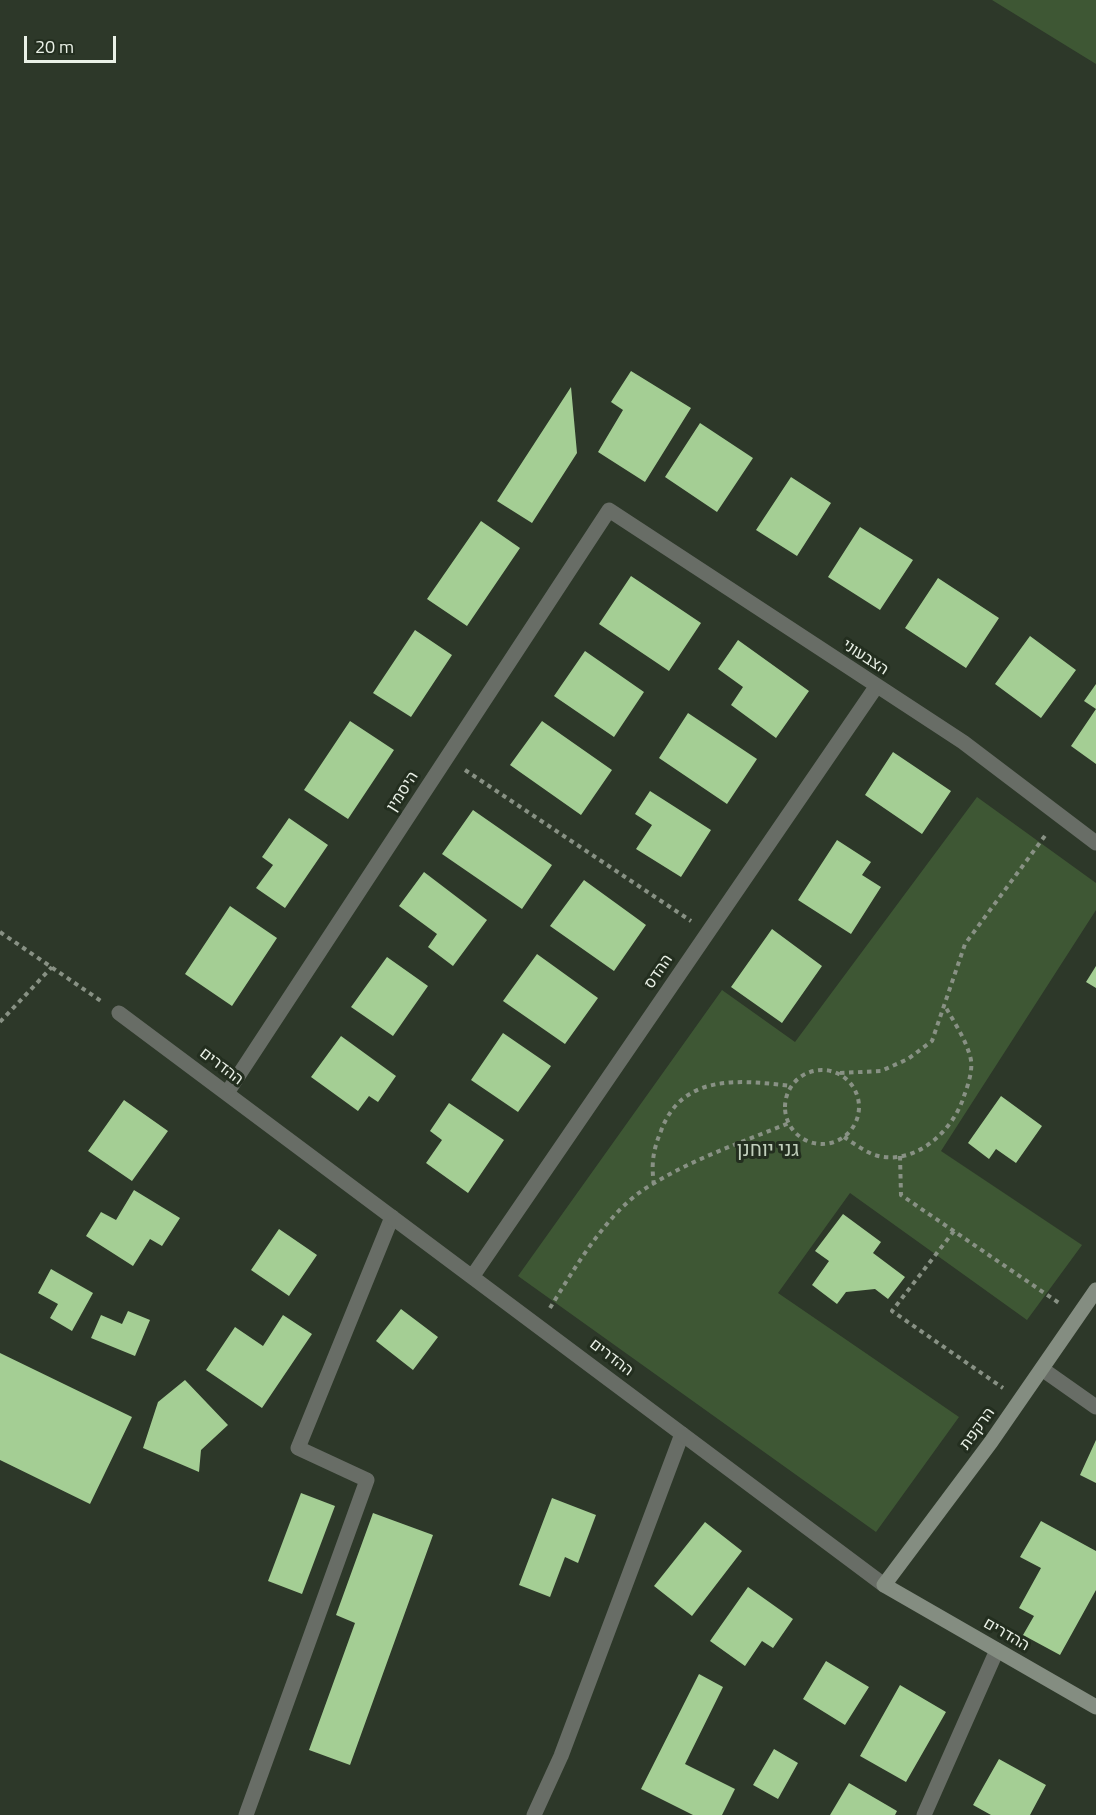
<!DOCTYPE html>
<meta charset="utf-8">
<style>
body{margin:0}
#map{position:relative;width:1096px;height:1815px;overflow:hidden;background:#2d3829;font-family:"Titillium Web",sans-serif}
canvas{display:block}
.scale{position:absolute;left:24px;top:36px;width:92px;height:27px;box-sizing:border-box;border:3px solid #eaf1e7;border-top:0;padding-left:8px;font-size:18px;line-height:21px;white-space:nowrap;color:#eaf1e7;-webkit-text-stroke:4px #232e1f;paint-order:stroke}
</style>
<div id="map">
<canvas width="1096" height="1815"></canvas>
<div class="scale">20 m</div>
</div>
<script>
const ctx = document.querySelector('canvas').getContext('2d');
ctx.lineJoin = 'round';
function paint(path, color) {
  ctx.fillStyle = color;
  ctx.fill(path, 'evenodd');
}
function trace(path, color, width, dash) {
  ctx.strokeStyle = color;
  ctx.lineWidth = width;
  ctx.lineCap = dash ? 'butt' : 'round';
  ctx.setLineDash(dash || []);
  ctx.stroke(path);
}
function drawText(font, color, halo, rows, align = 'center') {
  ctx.font = font + ' "Titillium Web",Heebo,sans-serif';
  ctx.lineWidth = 6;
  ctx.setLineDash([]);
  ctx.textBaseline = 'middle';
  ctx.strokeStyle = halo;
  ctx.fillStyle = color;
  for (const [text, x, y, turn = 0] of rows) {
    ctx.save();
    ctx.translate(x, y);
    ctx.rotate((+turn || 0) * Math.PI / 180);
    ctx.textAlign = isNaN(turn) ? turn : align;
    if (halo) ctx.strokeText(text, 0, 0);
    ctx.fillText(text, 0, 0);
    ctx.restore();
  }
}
const green = new Path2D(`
 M992,0H1096V64Z
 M977,797L1096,883V910L941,1151L1082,1245L1027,1320L850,1193L778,1293L959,1417L876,1532L518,1276L722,990L795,1042Z`);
const building = new Path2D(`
 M631,371L691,408L645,482L598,452L623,410L611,402Z
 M571,387L577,453L532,523L497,501Z
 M700,423L753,458L717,512L665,477Z
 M791,477L831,503L797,556L756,530Z
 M481,521L520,548L467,626L427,599Z
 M860,527L913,560L880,610L828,577Z
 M631,576L701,623L669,671L599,624Z
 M938,578L999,618L966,668L905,628Z
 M415,630L452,655L411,717L373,693Z
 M1030,636L1076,670L1041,718L995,684Z
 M738,640L809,691L776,738L731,705L743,687L718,669Z
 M585,651L644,692L614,737L554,696Z
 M1096,684V764L1071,746L1096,709L1084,701Z
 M688,713L757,759L727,804L659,758Z
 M350,721L394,750L348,819L304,790Z
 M542,721L612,770L581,815L510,765Z
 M893,752L951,791L922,834L865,795Z
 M650,791L711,830L681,877L636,849L652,825L635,814Z
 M473,810L552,865L522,909L442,854Z
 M289,818L328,845L285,908L256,888L273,865L262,857Z
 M837,840L871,862L862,875L881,887L851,934L798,900Z
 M424,872L487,920L453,966L428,947L437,934L399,906Z
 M584,880L646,925L614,971L550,926Z
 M230,906L277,938L232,1006L185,974Z
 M772,929L822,966L782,1023L731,987Z
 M537,954L598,998L565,1044L503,1001Z
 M387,957L428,986L393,1036L351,1007Z
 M1096,966V988L1086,982Z
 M503,1033L551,1066L518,1112L471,1080Z
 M341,1036L396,1076L378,1102L369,1096L358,1111L311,1077Z
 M1001,1096L1042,1126L1016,1163L996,1149L989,1159L968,1143Z
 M124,1100L168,1131L132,1181L88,1151Z
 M449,1103L504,1140L468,1193L426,1163L442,1140L430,1131Z
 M134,1190L180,1218L162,1246L150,1239L133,1266L86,1236L101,1212L116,1220Z
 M843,1214L881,1242L873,1253L905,1277L888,1299L875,1289L846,1292L837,1304L812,1285L829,1261L815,1251Z
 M279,1229L317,1255L289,1296L251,1270Z
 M51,1269L93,1293L72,1331L50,1318L58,1304L38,1293Z
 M401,1309L438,1337L413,1370L376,1341Z
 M128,1311L150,1320L135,1356L91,1338L101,1315L122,1324Z
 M283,1315L312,1334L262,1408L206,1370L235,1327L263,1346Z
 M0,1353L132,1417L90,1504L0,1460Z
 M185,1380L228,1425L201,1450L199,1472L143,1448L158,1402Z
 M1096,1440V1483L1080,1475Z
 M301,1493L335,1506L302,1594L268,1581Z
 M552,1498L596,1515L578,1563L565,1557L550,1597L519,1585Z
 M373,1513L433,1535L350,1765L309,1750L355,1623L336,1615Z
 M1041,1521L1096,1551V1590L1060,1655L1023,1635L1034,1616L1019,1608L1041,1568L1020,1557Z
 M705,1522L742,1551L692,1616L654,1586Z
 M748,1587L793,1619L773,1648L762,1641L745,1666L710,1641Z
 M826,1661L869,1687L845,1725L803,1699Z
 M699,1674L723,1687L685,1764L735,1789L722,1815H693L641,1789Z
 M900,1685L946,1712L906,1782L860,1756Z
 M774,1749L798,1763L778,1799L753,1785Z
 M999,1759L1046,1785L1030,1815H991L973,1805Z
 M849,1783L897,1811L895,1815H830Z`);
const path = new Path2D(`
 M465,770L691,921
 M0,932L101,1001
 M0,1022L52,967
 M785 1107a37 37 0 1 1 74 0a37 37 0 1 1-74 0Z
 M840,1073L881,1071L908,1059L932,1041L965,944L1047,833
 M844,1137C853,1143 863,1150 872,1154C912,1169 953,1132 964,1096C968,1085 974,1068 970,1056C965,1038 954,1022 945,1006
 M900,1156L901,1195L1059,1303
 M654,1185C651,1164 653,1150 661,1131C682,1073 740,1080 791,1086
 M954,1231L892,1311L1003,1388
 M550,1308C574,1269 605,1216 643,1190C687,1161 740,1143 789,1123`);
const service = new Path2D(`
 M1042,1369L1096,1407
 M246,1815L367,1480L298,1448L392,1217
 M534,1815L561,1756L682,1434
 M924,1815L997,1650`);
const minor = new Path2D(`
 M119,1013L884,1585
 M227,1093L609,510L963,742L1096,843
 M472,1277L876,687`);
const secondary = new Path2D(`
 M1096,1290L991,1442L884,1585L1096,1707`);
const streetNames = [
 ["הצבעוני",865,658,33],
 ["היסמין",403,792,-57],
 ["ההדס",659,972,-56],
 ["ההדרים",221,1067,37],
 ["ההדרים",611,1358,37],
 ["הרקפת",978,1429,-54],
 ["ההדרים",1006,1635,30]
];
const quarterNames = [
 ["גני יוחנן",768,1151]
];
paint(green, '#3e5734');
paint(building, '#a4ce94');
trace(path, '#889184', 4, [4.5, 4.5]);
trace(service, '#686d66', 15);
trace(minor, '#686d66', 15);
trace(secondary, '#848d81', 15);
drawText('16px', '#eaf1e7', '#232e1f', streetNames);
drawText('20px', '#c1cfbc', '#232e1f', quarterNames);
</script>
